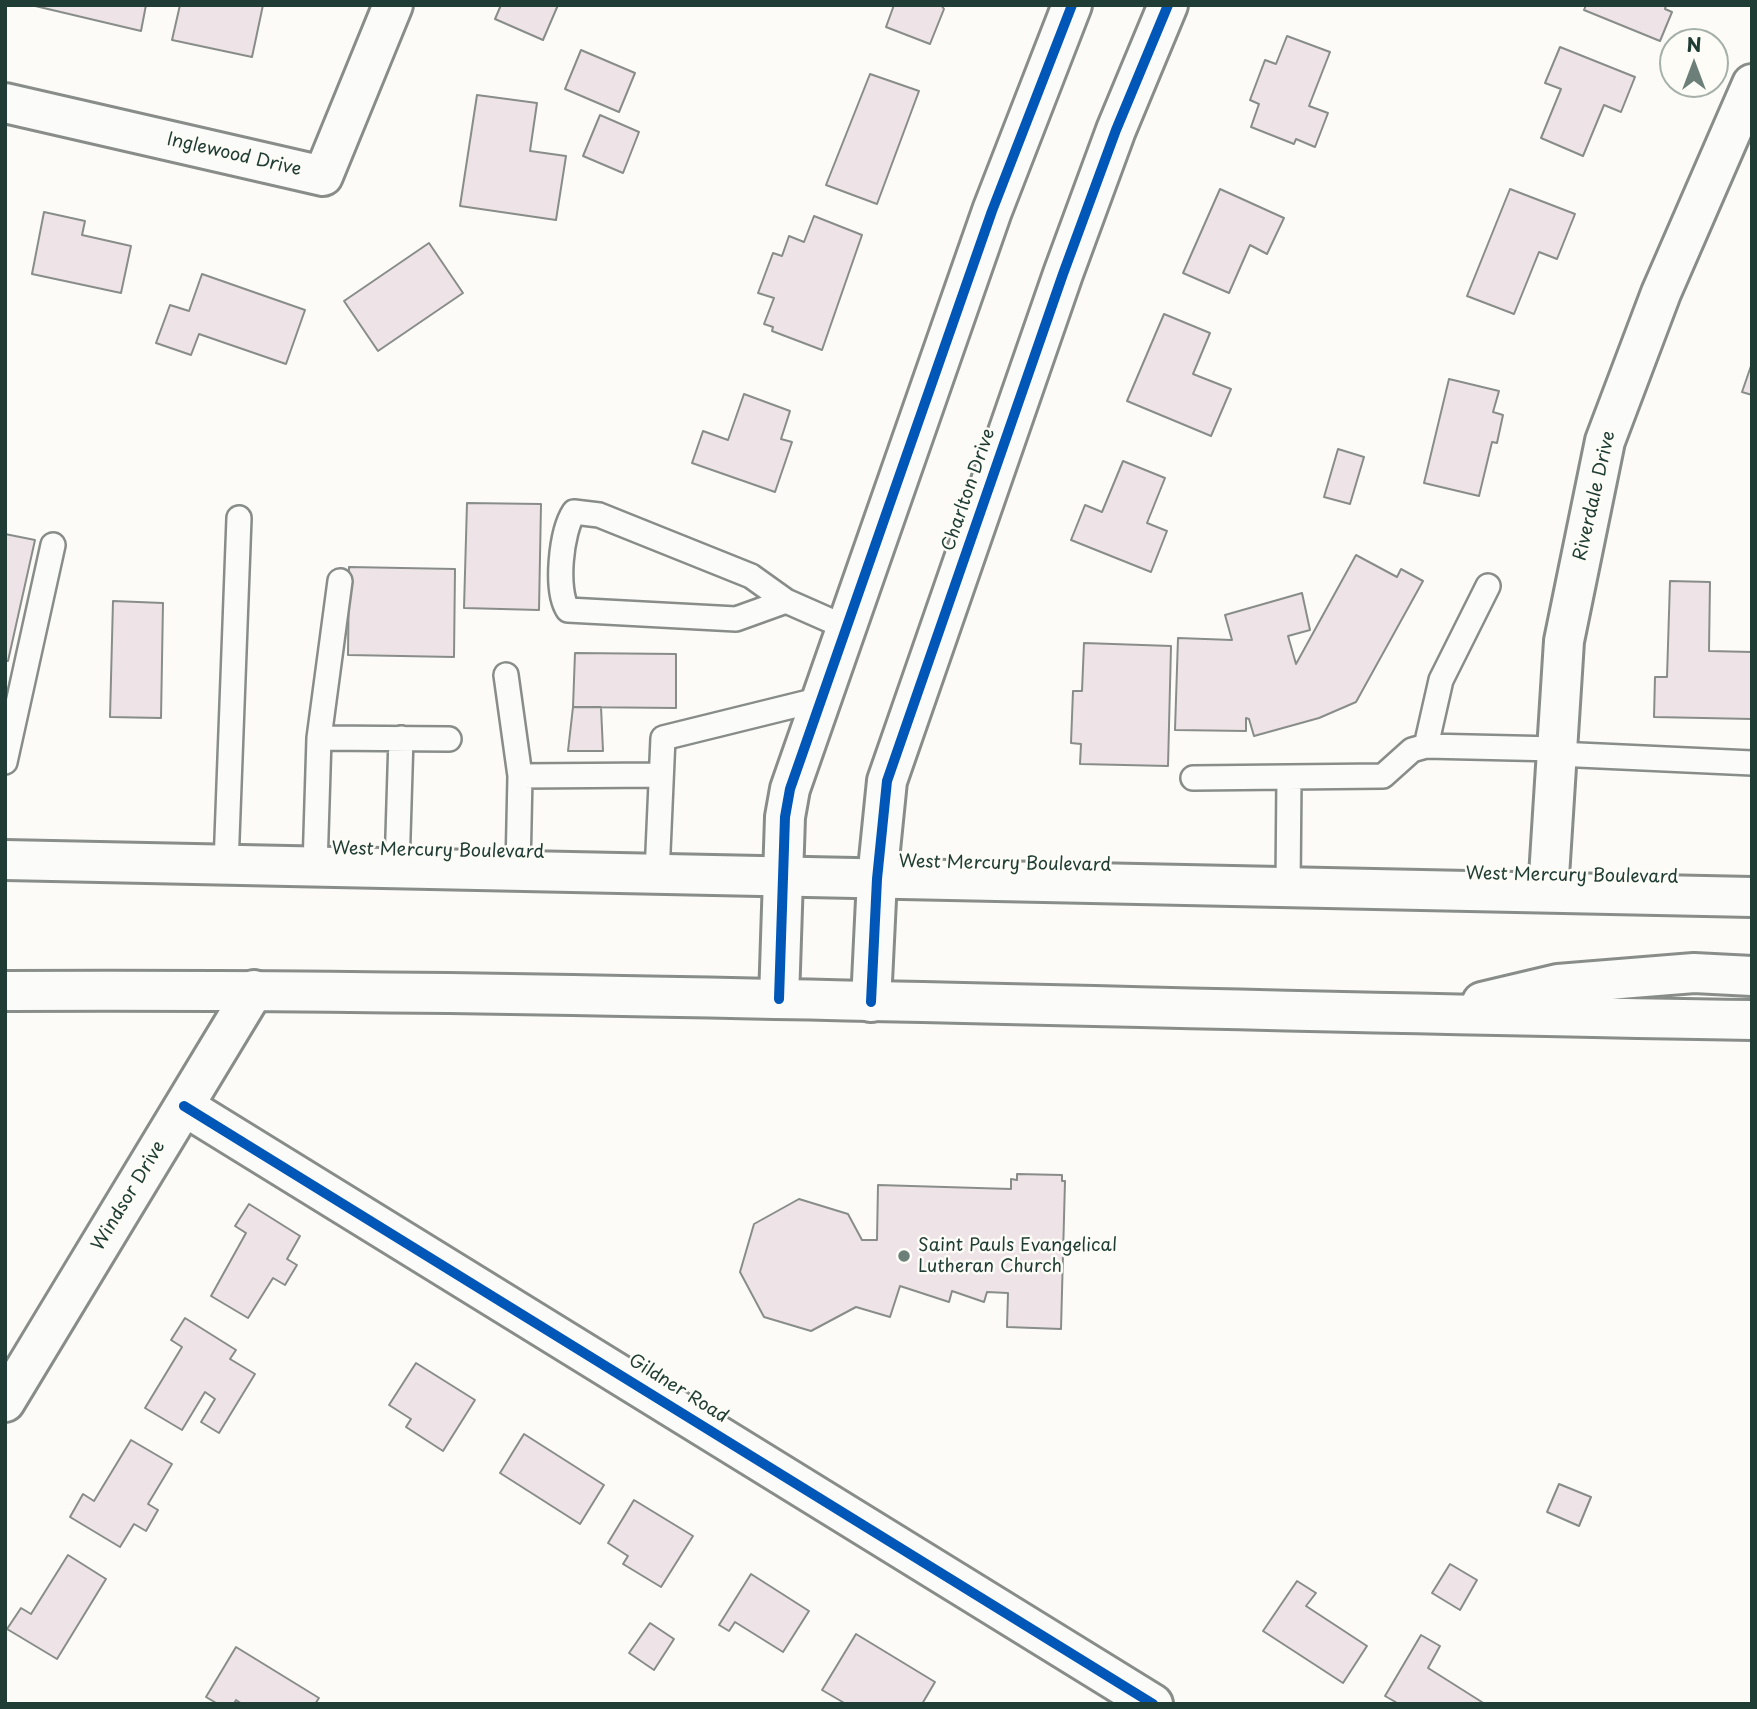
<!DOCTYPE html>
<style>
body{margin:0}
#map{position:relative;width:1757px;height:1709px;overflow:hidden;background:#fcfbf8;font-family:"Playpen Sans",sans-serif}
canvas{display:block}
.frame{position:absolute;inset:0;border:7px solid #1f3d34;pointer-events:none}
.north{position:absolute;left:1659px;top:28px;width:70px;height:70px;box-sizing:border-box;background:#fdfcf7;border:2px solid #a4b0a9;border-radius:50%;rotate:0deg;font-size:19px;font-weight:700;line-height:28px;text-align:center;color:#1f3d34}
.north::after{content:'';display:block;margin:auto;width:24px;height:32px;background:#6c8079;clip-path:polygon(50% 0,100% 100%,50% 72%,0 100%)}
</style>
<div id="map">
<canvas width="1757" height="1709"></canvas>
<div class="frame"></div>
<div class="north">N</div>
</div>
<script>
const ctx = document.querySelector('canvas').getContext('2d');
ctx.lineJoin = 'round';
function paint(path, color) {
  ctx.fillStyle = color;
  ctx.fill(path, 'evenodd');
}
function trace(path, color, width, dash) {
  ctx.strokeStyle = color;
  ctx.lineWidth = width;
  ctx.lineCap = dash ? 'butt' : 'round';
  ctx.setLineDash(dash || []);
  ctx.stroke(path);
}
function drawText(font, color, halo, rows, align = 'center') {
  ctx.font = font + ' "Playpen Sans",sans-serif';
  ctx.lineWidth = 5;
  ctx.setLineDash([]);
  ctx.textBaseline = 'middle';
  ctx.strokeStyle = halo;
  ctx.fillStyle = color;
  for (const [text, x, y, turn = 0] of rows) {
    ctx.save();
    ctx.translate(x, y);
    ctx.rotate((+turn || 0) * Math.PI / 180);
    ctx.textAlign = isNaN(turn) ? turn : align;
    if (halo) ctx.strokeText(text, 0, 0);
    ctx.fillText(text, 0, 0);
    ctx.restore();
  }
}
const building = new Path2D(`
 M31,5H146L141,31Z
 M180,5H263L252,57L172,40Z
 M501,5H558L543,40L495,19Z
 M894,5H941L944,9L930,44L886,27Z
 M1586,5H1666L1665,9L1672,12L1660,41L1584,10Z
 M1287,36L1330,52L1309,106L1328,113L1315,147L1296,139L1294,144L1251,127L1259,104L1250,100L1265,60L1276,64Z
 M1560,47L1635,77L1621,112L1604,105L1583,156L1541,138L1561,89L1545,83Z
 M581,50L635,73L619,112L565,89Z
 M870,74L919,91L877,204L826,185Z
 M477,95L537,103L530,151L566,156L556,220L460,206Z
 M600,115L639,132L623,173L583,156Z
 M1220,189L1284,218L1267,254L1250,245L1229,293L1183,273Z
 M1510,189L1575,214L1557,259L1539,252L1514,314L1467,296Z
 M44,212L85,221L82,235L131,246L121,293L32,274Z
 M814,216L862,235L822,350L772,331L773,327L764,324L774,298L758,293L773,253L782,256L789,236L804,242Z
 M429,243L463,293L378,351L344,301Z
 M202,274L305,310L286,364L199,334L191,355L156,343L170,305L189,311Z
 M1164,314L1210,333L1193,374L1231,389L1211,436L1127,401Z
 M1752,363V395L1742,392Z
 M1449,379L1499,391L1493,412L1503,415L1497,443L1492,442L1479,496L1424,483Z
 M744,394L790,411L781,439L792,442L775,492L692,463L703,431L728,440Z
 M1338,449L1364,457L1350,504L1324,497Z
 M1123,461L1165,478L1147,523L1167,531L1151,572L1071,540L1085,505L1102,512Z
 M467,503L541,504L539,610L464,608Z
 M5,534L35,540L8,661H5Z
 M1356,555L1397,577L1401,569L1423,581L1356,702L1319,718L1254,736L1249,719L1246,718V731L1175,730L1178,638L1232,640L1225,615L1302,593L1310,630L1288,636L1296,664Z
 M349,567L455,569L454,657L348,655Z
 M1670,581L1710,582L1709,651L1752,652V719L1654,717L1655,677H1667Z
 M113,601L163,603L161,718L110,717Z
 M1084,643L1171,646L1168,766L1080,764L1081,744L1071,743L1073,691H1082Z
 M575,653L676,654V708L573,707Z
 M573,707H601L603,751H568Z
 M1017,1174L1062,1175V1181H1065L1061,1329L1007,1327L1008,1293L987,1292L984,1302L952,1291L949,1302L900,1286L890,1317L856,1307L811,1331L764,1317L740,1272L754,1224L799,1199L848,1214L862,1240H877L878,1185L1011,1189V1179L1017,1180Z
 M249,1204L300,1236L287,1259L297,1265L285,1285L273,1278L248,1318L211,1296L246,1233L235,1226Z
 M185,1318L236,1350L230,1359L255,1374L219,1433L201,1422L215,1399L205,1392L182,1430L145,1408L182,1347L171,1340Z
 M416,1363L475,1400L443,1451L406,1427L411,1419L389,1405Z
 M524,1434L604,1485L580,1524L500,1473Z
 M131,1440L172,1464L148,1504L158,1510L146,1531L134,1524L120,1547L70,1517L83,1494L94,1501Z
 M1559,1484L1591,1497L1579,1526L1547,1512Z
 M634,1500L693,1536L661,1587L623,1564L628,1556L608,1543Z
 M68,1555L106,1579L57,1659L7,1629L21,1608L31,1614Z
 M1450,1564L1477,1580L1460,1610L1432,1593Z
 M751,1574L809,1611L783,1652L735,1622L729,1631L719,1625Z
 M1297,1581L1316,1593L1306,1606L1367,1646L1343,1683L1263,1631Z
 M650,1623L674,1639L654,1670L629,1653Z
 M856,1634L935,1682L922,1704H846L822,1690Z
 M1421,1635L1440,1646L1428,1668L1485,1704H1399L1385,1696Z
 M236,1647L319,1698L315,1704H242L236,1700L234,1704H218L206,1697Z`);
const service = new Path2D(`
 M786,601L736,619L568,610C555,590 561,532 574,512L599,515L751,576L786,601L845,627
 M506,675L520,776
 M319,738L449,739
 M1426,746L1441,680L1488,586
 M1557,754L1752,763
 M5,762L53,545
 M1193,778L1383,776L1412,750L1426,746L1557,749
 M226,865L239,518
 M315,867L319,738L340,581
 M397,868L401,738
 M518,869L520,776L661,775
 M657,874L663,738L821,699
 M1288,887L1289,777`);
const minor = new Path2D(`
 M5,103L323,176L393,5
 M1548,892L1564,641L1605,441L1661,293L1752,84
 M779,999L785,817L790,789L992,211L1072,5
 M871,1002L877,879L887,781L1063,274L1116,130L1168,5
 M184,1106L1153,1704
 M5,1402L254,990`);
const primary = new Path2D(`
 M5,860L1752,897
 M5,991C587,988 1170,1011 1752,1020
 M1482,1002L1558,984L1694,973L1752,976`);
const cycleway = new Path2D(`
 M779,999L785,817L790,789L992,211L1072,5
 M871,1002L877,879L887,781L1063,274L1116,130L1168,5
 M184,1106L1153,1704`);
const markers = [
 [904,1256,7,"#6c8079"]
];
const streetNames = [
 ["Inglewood Drive",234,155,13],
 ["Charlton Drive",969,490,-71],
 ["Riverdale Drive",1595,496,-77],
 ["West Mercury Boulevard",438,851,1],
 ["West Mercury Boulevard",1005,864,1],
 ["West Mercury Boulevard",1572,876,1],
 ["Windsor Drive",129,1196,-59],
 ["Gildner Road",678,1389,32]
];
const poiNames = [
 ["Saint Pauls Evangelical",918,1246],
 ["Lutheran Church",918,1267]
];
paint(building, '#eee4e7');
trace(building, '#888d8a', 2);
trace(service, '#888d8a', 28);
trace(minor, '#888d8a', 44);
trace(primary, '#888d8a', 44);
trace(service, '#fbfbf9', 23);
trace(minor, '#fbfbf9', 38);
trace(primary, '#fbfbf9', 38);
trace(cycleway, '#0057b8', 10);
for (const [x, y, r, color] of markers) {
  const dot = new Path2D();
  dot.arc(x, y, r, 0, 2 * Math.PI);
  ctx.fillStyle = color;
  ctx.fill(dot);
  trace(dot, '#fdfcf7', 2.5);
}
drawText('18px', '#1f3d34', '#fdfcf7', streetNames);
drawText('18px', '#1f3d34', '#fdfcf7', poiNames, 'left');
</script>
